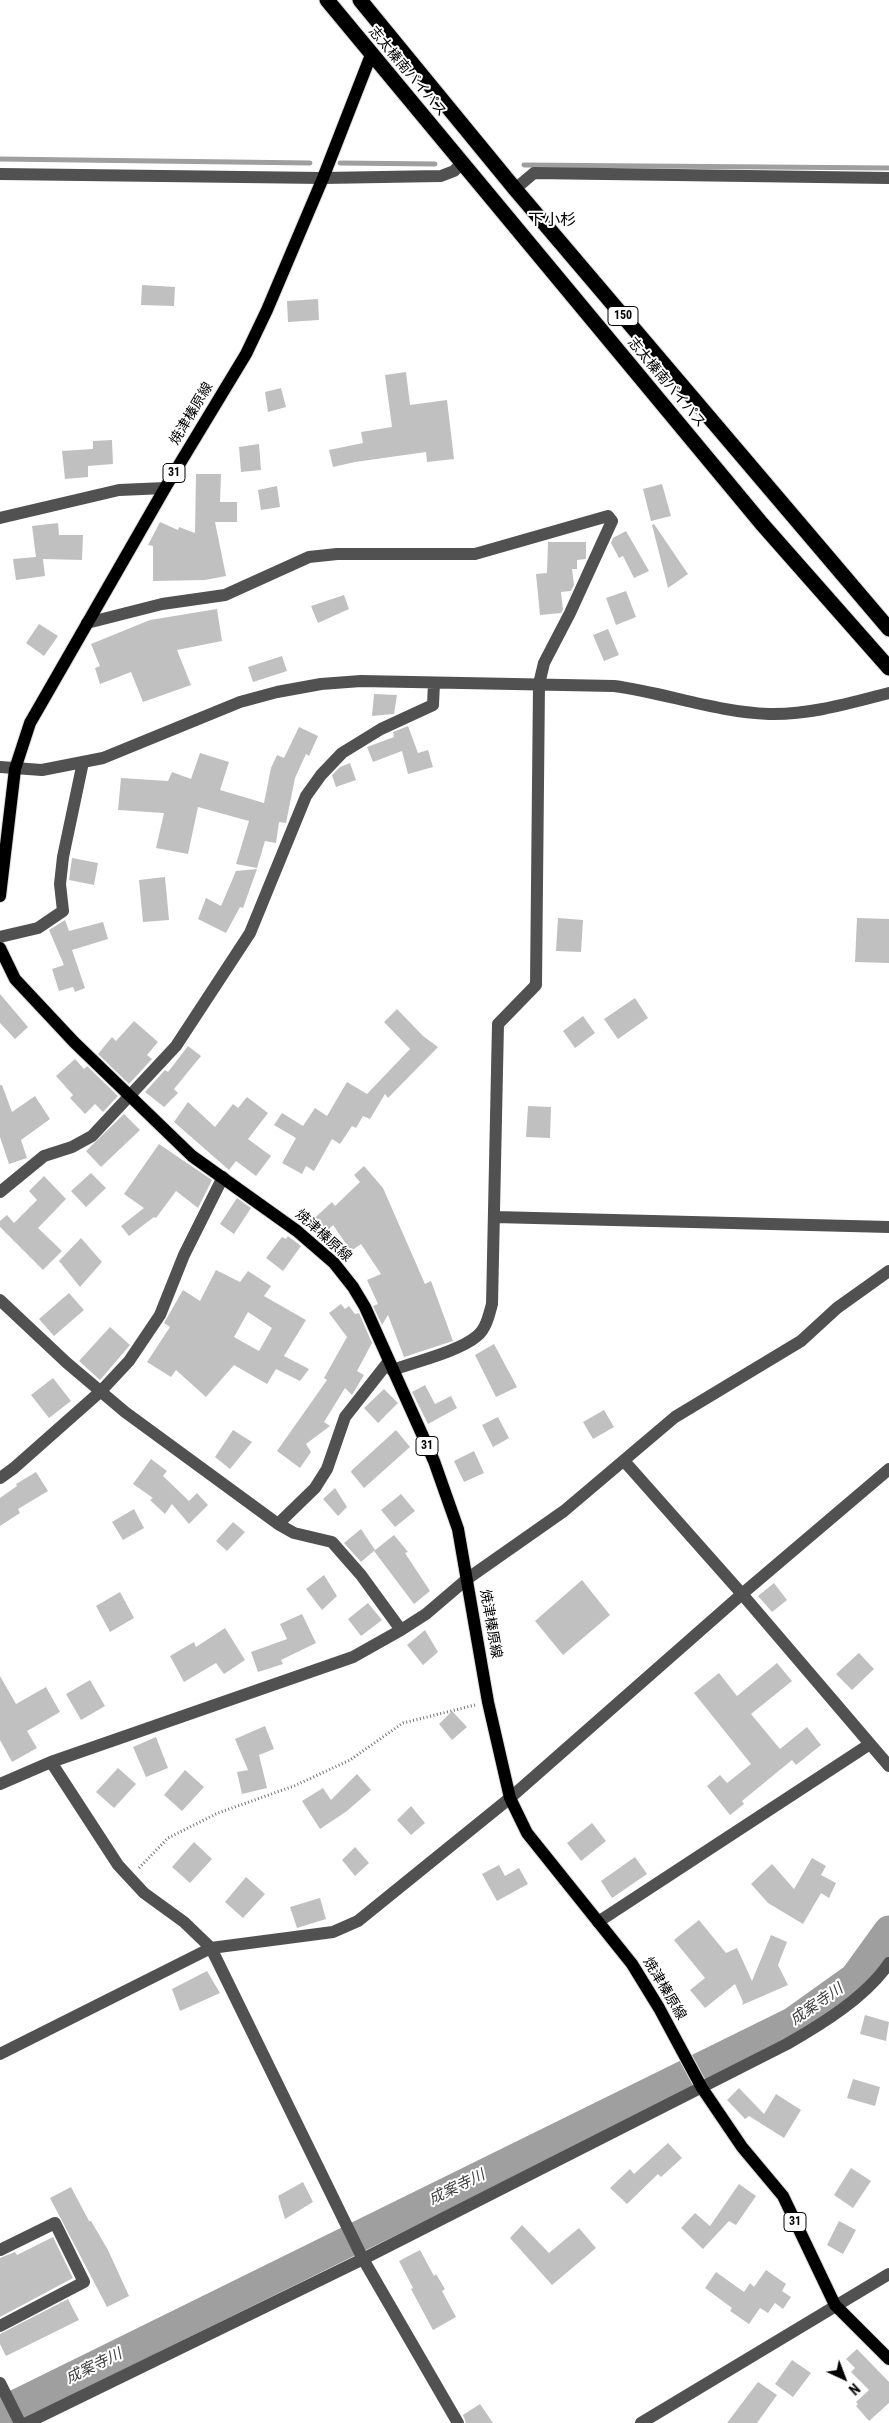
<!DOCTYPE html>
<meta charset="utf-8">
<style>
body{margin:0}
#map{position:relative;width:889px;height:2423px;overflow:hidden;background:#fff;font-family:"Roboto Condensed",sans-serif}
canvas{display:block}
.north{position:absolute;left:819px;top:2353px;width:50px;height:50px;-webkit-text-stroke:4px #fff;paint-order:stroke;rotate:137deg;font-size:14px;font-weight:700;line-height:20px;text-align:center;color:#000}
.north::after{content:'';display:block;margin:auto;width:18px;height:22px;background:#000;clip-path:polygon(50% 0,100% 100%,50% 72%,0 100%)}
</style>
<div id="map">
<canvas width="889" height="2423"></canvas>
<div class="north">N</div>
</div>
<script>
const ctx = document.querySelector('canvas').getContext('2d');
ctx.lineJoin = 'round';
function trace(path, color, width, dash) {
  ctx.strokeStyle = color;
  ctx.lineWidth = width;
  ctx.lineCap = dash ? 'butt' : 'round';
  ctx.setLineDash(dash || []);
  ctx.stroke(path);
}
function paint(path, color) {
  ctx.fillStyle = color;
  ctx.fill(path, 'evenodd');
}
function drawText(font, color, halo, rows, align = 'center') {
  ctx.font = font + ' "Roboto Condensed","Noto Sans JP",sans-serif';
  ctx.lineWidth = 4;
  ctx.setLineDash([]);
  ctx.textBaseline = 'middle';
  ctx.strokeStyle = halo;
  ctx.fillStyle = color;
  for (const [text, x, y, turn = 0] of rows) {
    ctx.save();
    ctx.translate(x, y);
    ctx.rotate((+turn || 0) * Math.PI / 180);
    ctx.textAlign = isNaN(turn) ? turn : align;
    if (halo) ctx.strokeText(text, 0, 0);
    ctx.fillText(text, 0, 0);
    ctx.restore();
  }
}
const stream = new Path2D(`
 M0,159L310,163
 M340,163L435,164
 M524,165L889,168`);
const river = new Path2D(`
 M0,2413L792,2023L855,1978L889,1931`);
const building = new Path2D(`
 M142,285L175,287L174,306L141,305Z
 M318,299L319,320L288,322L287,301Z
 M406,372L410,405L447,400L454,459L427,462L426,452L355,462L333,467L329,450L363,443L361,432L392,427L385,375Z
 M281,388L286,407L268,412L265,392Z
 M112,440L113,464L88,466V477L65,479L62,451L93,449V441Z
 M259,444L261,470L241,472L239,447Z
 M196,474H221L220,502H237V522H215L226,576L205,580L153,581V546L148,545L160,522L178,530L179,527L195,533Z
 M662,484L671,516L651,521L643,489Z
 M277,486L280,507L261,510L258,490Z
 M58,523L59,535H83L82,560L43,559L45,576L16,580L13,559L36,557L32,526Z
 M654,524L688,574L668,588L652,525Z
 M626,531L649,571L634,578L623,556L619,558L611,543L613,538Z
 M548,542H586V559L577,560V569H572L574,585L571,591L561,592L563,610L561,613L540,615L536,574L547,573Z
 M626,591L636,617L616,625L606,598Z
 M344,595L349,609L318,623L311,606Z
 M217,609L222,641L177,650L191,685L143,702L131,672L100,684L95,668L100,666L91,644L150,620Z
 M39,624L58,636L44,656L26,643Z
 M608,629L619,655L604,661L593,635Z
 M282,656L287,671L253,682L248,667Z
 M374,694L397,695L394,714L372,716Z
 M408,726L418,753L428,750L433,767L408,774L402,751L373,762L367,747L394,737L393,732Z
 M299,727L318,736L309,756L306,754L295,778L286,823L279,822L276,843L265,841L257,868L236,864L249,821L198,807L188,854L156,848L164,813L118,810L121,778L168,781L172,772L191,779L200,753L229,762L220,790L264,803L271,768L277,755L284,758Z
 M350,763L356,780L336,787L332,775L340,767Z
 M72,858L98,863L94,885L69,880Z
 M257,869L243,908L240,907L226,933L198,919L206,898L221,906L236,871Z
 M165,877L169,920L143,922L139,880Z
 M558,918L583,920L581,952L556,951Z
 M857,918L889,919V963L855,962Z
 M65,920L69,931L103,922L108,939L72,950L85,988L75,992L73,987L59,991L52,969L64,965L49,930Z
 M0,994L28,1027L15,1039L0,1023Z
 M635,998L648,1018L618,1039L604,1019Z
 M397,1009L423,1036L438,1047L388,1098L385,1094L370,1119L363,1116L356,1128L352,1126L340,1144L332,1139L314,1171L306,1166L302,1174L282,1163L296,1138L274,1125L282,1113L303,1126L315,1108L327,1116L347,1082L367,1094L410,1049L384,1022Z
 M583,1016L595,1033L575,1048L563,1031Z
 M134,1021L158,1042L147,1055L152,1059L129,1084L98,1054L112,1037L116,1041Z
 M188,1046L201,1056L174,1089L178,1093L164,1107L145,1092L165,1070L168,1072Z
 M75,1059L84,1069L87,1066L118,1096L103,1112L95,1104L85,1114L70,1098L73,1095L56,1076Z
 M0,1085H2L12,1112L35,1096L50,1119L21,1140L27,1158L9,1164L0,1137Z
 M247,1097L268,1113L248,1139L271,1156L256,1176L236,1161L229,1170L174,1122L188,1102L215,1127L233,1104L238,1108Z
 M528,1106L551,1107L550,1138L526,1137Z
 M124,1114L140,1130L101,1167L86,1151Z
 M159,1144L212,1180L198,1208L176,1191L156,1218L154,1217L129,1236L121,1226L144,1208L124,1194Z
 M364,1166L383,1188L425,1284L431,1281L453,1341L404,1357L388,1315L382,1325L373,1306L378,1304L367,1280L381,1274L361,1244L351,1251L333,1225L320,1238L307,1225L332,1202L335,1206L360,1182L354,1175Z
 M91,1173L106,1188L86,1207L71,1191Z
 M44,1176L66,1199L38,1228L62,1251L43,1270L0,1227V1221L7,1215L14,1223L37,1200L29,1191Z
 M237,1198L251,1208L234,1234L220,1224Z
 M288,1236L301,1246L283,1271L266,1258L282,1237L286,1239Z
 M81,1238L102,1262L80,1287L59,1261Z
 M216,1270L240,1282L248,1271L271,1286L264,1296L306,1320L284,1356L309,1369L300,1381L276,1369L267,1384L234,1365L206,1397L176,1370L171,1377L147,1362L170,1327L164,1323L183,1290L200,1301ZM248,1312L272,1328L259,1351L234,1337Z
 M69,1293L84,1310L54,1336L39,1319Z
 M341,1304L345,1309L349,1306L355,1314L359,1313L372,1343L357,1371L364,1375L352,1395L345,1388L324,1422L330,1426L306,1444L311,1452L300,1468L277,1451L327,1380L324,1378L347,1337L329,1313Z
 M110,1327L130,1345L100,1380L79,1361Z
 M494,1344L517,1387L496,1397L475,1355Z
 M53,1378L71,1401L49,1418L31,1395Z
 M425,1385L435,1404L451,1396L457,1408L428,1424L412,1392Z
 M384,1389L398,1403L378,1423L364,1408Z
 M604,1410L614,1427L593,1439L583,1422Z
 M498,1417L509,1438L493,1447L482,1425Z
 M233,1430L252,1442L230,1469L215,1457Z
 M396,1430L410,1447L364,1488L351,1472L352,1470Z
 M474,1451L484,1473L464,1482L454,1461Z
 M151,1459L167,1471L163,1476L189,1501L197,1493L208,1505L189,1524L172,1504L165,1514L150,1500L153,1498L133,1484Z
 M36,1472L48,1491L18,1509L20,1513L0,1526V1498L17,1486L16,1484Z
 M335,1488L347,1507L338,1516L323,1499Z
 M401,1494L415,1511L395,1527L381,1510Z
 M134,1509L144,1528L123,1540L112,1522Z
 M233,1522L245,1532L227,1551L216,1541Z
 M361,1529L375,1550L361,1562L344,1543Z
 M394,1535L408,1552L405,1553L430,1591L414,1604L374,1551Z
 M324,1575L337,1596L322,1610L306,1589Z
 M582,1580L610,1615L563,1655L535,1621Z
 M774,1583L787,1600L772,1612L758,1596Z
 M120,1592L134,1618L110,1632L96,1606Z
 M368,1603L382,1620L361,1636L348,1619Z
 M302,1614L316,1643L281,1660L283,1664L258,1672L251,1652L287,1639L280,1624Z
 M225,1628L245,1660L224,1674L216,1663L184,1682L170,1656L194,1642L196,1647Z
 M425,1630L438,1652L423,1665L407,1645Z
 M859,1653L874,1669L852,1690L836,1674Z
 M777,1663L792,1681L751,1714L780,1749L807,1727L821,1745L796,1765L792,1760L742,1801L744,1804L730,1815L707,1786L720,1775L727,1783L751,1764L694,1693L719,1673L737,1696Z
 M0,1676L16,1704L46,1687L60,1712L27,1731L37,1748L12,1762L0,1740Z
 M90,1680L105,1706L81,1720L66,1694Z
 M452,1711L467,1727L452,1740L439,1724Z
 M265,1726L274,1749L259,1755L267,1788L242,1794L237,1772L248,1770L235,1739Z
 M156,1737L168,1768L146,1777L133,1747Z
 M118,1768L136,1784L114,1808L96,1792Z
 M185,1770L204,1787L182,1811L164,1795Z
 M357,1774L371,1790L347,1811L320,1829L302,1801L323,1788L331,1800Z
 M411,1806L425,1823L411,1835L397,1820Z
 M592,1823L606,1841L581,1861L567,1843Z
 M194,1842L212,1859L190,1883L172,1867Z
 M355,1847L369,1863L355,1876L342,1860Z
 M635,1857L647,1874L612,1898L601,1881Z
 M812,1858L826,1866L821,1875L836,1883L829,1898L821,1893L803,1924L768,1903L751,1884L772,1864L794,1889Z
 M499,1865L505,1876L519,1868L528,1884L497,1901L482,1874Z
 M246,1877L265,1894L243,1918L225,1902Z
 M320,1898L326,1919L297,1928L290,1907Z
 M699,1920L726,1953L737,1948L752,1981L771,1935L787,1942L778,1965L788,1985L742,2005L743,2002L735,1984L705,2008L690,1990L705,1978L674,1940Z
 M207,1971L220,1993L180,2011L172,1989Z
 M865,2015L889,2022L886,2041L860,2034Z
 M853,2079L880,2087L875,2106L847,2098Z
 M739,2088L764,2114L776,2094L801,2110L784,2138L749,2116L745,2119L727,2100Z
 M668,2143L682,2158L661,2177L658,2174L627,2204L610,2188L630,2169L634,2174Z
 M851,2168L871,2181L853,2208L834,2195Z
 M303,2182L313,2202L285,2219L278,2196Z
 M739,2184L756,2196L736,2225L729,2221L703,2249L681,2228L695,2213L710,2226Z
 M71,2187L89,2221H91L108,2250L129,2296L107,2307L50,2198Z
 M839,2221L856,2230L843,2254L827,2245Z
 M522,2225L549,2253L579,2228L596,2248L552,2285L510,2238Z
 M53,2237L73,2278L0,2317V2258L15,2252L17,2255Z
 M420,2250L434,2276L436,2274L445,2289L442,2291L456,2317L433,2330L411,2289L413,2288L399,2261Z
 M766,2270L786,2284L782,2291L791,2297L783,2309L775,2303L768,2313L760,2308L749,2324L730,2311L732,2308L705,2288L716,2272L744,2292L750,2283L754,2287Z
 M68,2299L79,2320L6,2356L0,2344V2334Z
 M857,2349L889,2382V2403L869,2421L856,2406L858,2404L856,2402L869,2390L851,2372L855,2368L846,2359Z
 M792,2360L811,2373L793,2397L775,2384Z
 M758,2382L777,2395L757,2423H727Z
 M480,2404L493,2423H466L463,2415Z`);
const path = new Path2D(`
 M139,1868L168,1838L218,1813L294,1786L350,1760L403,1723L475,1705`);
const minor = new Path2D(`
 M0,174L323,178L441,176L454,171L462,163
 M515,189L534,173L889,178
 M0,518L119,490L165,488
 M87,623L162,604L225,595L309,557L337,554H475L608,516L612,521L570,613L544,663L539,684L536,985L498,1024L492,1304C489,1315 486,1329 477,1336C460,1351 415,1362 392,1370
 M0,767L42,770L103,758L240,702L277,692L321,684L361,681L614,686C666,693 716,712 769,714C810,715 850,703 889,693
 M0,937L38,928L63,911L60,884L63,857L83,762
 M0,1192L44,1156L72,1147L92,1136L176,1046L250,933L306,796L321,775L342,753L381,729L433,705L434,683
 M495,1217L889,1227
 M0,1300L67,1363L125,1412L278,1524L294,1533L332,1542L361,1575L401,1630
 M625,1462L742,1594L889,1766
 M0,1478L14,1468L101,1391L129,1361L160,1315L184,1255L223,1177
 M278,1524L315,1488L327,1469L345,1417L389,1361
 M51,1762L118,1865L144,1893L184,1922L211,1948L363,2259L458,2423
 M0,1784L51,1762L353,1657L401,1630L426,1614L467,1579L564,1511L675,1417L801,1341L837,1308L889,1271
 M598,1922L870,1744
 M0,2054L211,1948L333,1932L358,1921L510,1798L742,1594L889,1469
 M0,2250L55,2223L84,2282L0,2326
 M0,2383L20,2423
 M27,2423L363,2259L787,2044C822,2024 866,1997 889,1963
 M641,2423L889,2274`);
const major = new Path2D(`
 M0,896L15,769L30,723L165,488L246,354L267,310L323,178L371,55
 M0,948L15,979L74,1042L192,1156L297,1231L334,1263L353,1287L365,1307L434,1461L458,1529L488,1702L510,1798L527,1833L632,1964L659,2008L702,2088L742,2147L783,2196L835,2305L889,2359`);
const highway = new Path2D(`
 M327,0L762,524L889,668
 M360,0L515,189L889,629`);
const shields = [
 [623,316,30],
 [174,473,22],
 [427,1446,22],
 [795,2222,22]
];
const shieldNames = [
 ["150",623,316],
 ["31",174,473],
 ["31",427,1446],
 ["31",795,2222]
];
const streetNames = [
 ["志太榛南バイパス",407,72,50],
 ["志太榛南バイパス",666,383,50],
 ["焼津榛原線",192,414,-59],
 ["焼津榛原線",323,1236,42],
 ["焼津榛原線",490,1624,80],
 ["焼津榛原線",664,1989,59]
];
const waterNames = [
 ["成案寺川",817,2005,-35],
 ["成案寺川",457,2188,-26],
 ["成案寺川",94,2367,-26]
];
const quarterNames = [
 ["下小杉",552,221]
];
trace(stream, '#9f9f9f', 5);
trace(river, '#9f9f9f', 31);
paint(building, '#c0c0c0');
trace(major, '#dbdbdb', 14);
trace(highway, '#dbdbdb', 17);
trace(path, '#737373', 3, [1, 2.5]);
trace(minor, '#515151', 12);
trace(major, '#000', 12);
trace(highway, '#000', 15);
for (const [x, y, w] of shields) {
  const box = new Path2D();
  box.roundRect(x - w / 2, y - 9.5, w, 19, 4);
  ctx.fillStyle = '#fff';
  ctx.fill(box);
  trace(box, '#000', 1);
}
drawText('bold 12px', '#000', null, shieldNames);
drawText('14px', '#000', '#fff', streetNames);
drawText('italic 15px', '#404040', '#fff', waterNames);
drawText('16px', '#000', '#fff', quarterNames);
</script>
